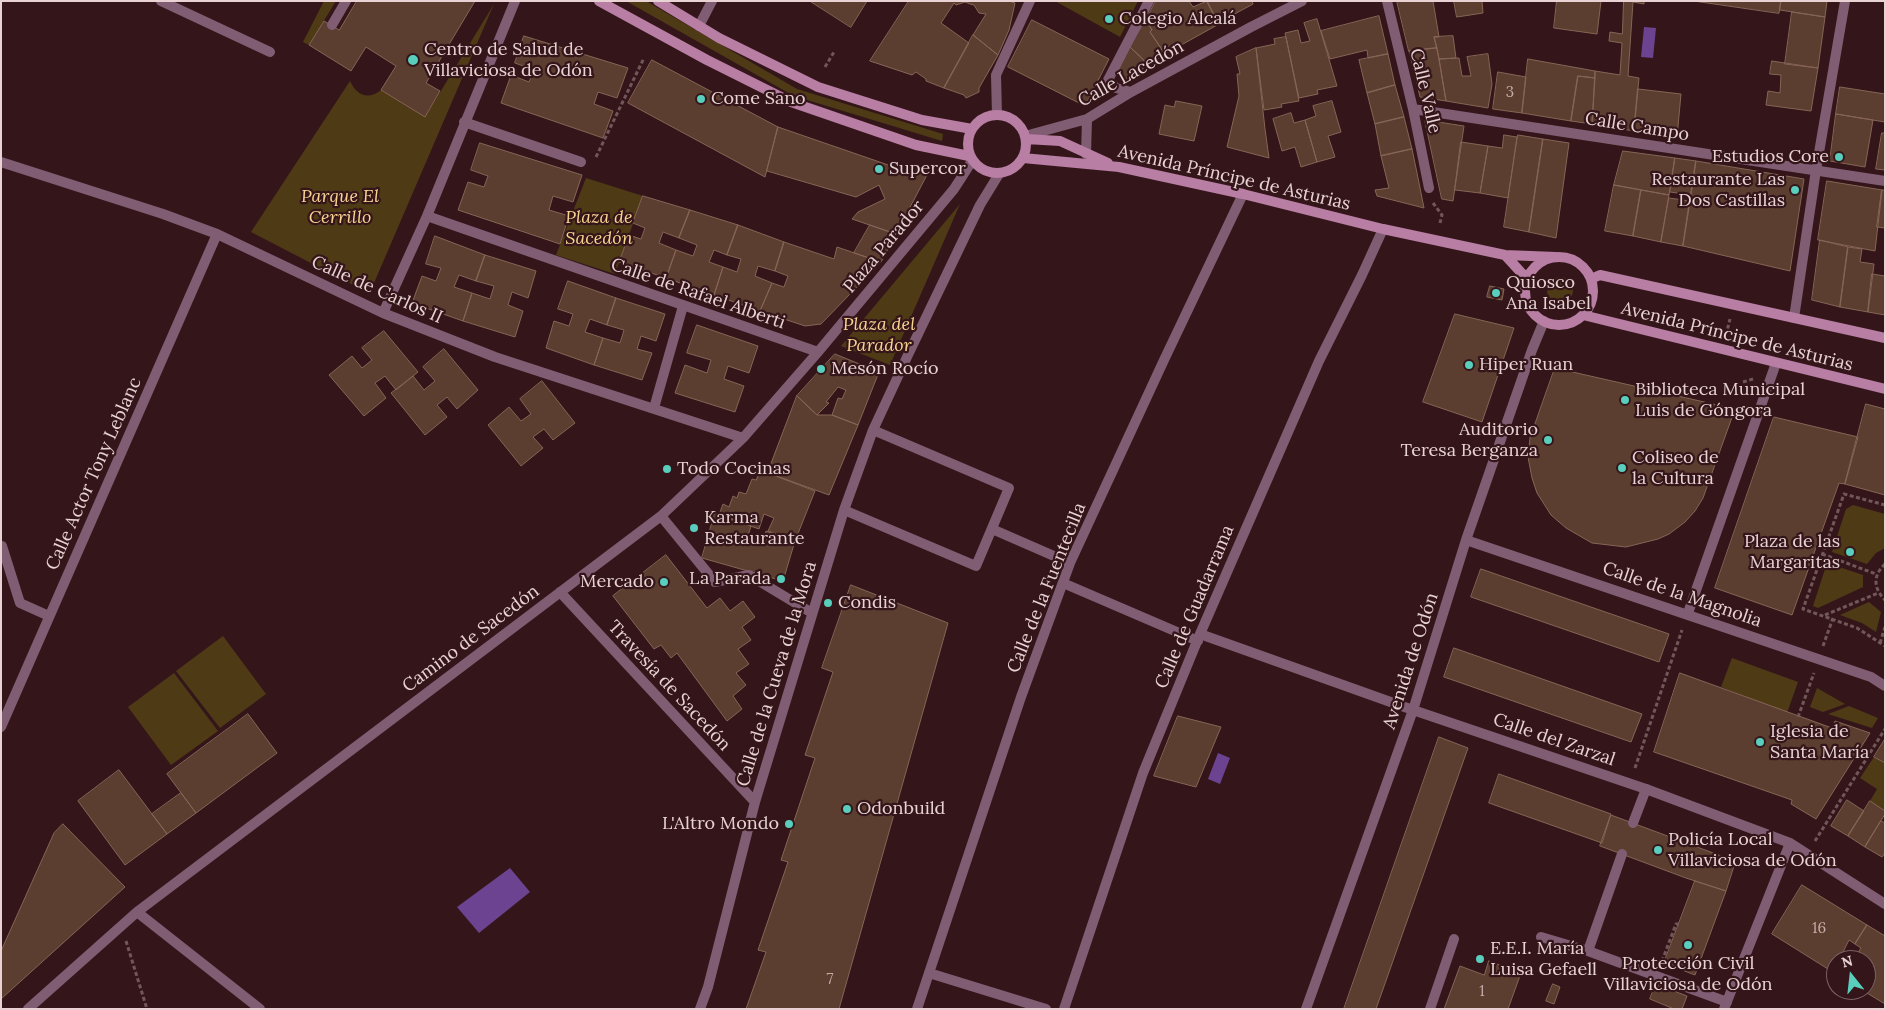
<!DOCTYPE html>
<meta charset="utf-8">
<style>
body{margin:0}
#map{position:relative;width:1886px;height:1010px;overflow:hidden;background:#34161a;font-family:Lora,serif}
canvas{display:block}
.frame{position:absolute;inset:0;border:2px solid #e8d2d3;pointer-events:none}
.north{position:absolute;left:1826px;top:950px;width:50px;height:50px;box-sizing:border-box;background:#34161a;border:1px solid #7c6164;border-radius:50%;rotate:344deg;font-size:14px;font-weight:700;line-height:20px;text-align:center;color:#e8d2d3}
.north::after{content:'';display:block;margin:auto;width:18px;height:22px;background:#5acebc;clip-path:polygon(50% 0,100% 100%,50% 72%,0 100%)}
</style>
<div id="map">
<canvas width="1886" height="1010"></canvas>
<div class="frame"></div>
<div class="north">N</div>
</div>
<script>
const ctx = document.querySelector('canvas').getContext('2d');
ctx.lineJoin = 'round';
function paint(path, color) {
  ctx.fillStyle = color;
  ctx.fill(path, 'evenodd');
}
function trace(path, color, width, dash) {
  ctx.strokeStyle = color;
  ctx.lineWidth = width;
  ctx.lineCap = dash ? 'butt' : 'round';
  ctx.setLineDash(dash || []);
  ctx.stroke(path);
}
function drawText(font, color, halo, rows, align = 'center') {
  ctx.font = font + ' Lora,serif';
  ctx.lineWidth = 4.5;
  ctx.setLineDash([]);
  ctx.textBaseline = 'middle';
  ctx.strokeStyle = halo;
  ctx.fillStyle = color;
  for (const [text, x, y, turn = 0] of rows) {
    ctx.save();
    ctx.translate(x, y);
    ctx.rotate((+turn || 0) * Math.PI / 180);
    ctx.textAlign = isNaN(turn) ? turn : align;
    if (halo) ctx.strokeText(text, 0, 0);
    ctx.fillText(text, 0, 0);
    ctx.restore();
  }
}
const green = new Path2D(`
 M324,1H336L309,45L303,42Z
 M626,1H646L797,89L943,134L942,141L794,96Z
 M1055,1H1138L1120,37Z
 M494,4L374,283L370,287L361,289L251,232L350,81C357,96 368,100 381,90L425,117Z
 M586,178L643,196L615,274L556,255Z
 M960,204L890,365L841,346Z
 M1547 290a13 13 0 1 1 26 0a13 13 0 1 1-26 0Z
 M1853,505L1885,514V548L1876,553L1867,564L1832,552L1846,509Z
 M1827,563L1863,575V587L1818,608L1813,606Z
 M1869,602L1881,612L1876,632L1862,623L1840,615Z
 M223,636L266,694L220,728L176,671Z
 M1732,658L1798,682L1787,713L1721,687Z
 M174,673L218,731L171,765L128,707Z
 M1817,688L1845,704L1823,712L1810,707Z
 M1849,706L1878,718L1872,728L1828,714Z
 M1874,757L1885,763V811L1870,801L1877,789L1860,778Z`);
const water = new Path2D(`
 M1644,27L1656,28L1653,58L1641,57Z
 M1218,753L1230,758L1220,784L1208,779Z
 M510,868L530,892L479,933L457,907Z`);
const building = new Path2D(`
 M357,1H475L426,83L440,91L425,117L381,90L396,66L366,47L351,71L309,45L324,21L339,30Z
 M810,1H867L851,27Z
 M909,1H1009L1015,3L1009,30L998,55L973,35L986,14L979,13L974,5L970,4L965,2L956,5L954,3L941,23L969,43L944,88L926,81V79L916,72L912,75L870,61Z
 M1156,1H1189L1193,7L1207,1L1219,24L1165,54L1150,32L1152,30L1146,20Z
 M1207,1H1252L1253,4L1218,23Z
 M1397,1H1433L1439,37H1434L1437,48L1409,51Z
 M1454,1H1482L1483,13L1457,17Z
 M1557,1H1601L1597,34L1554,28Z
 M1624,1H1644V4L1633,2L1628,76L1639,78L1634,131L1592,124L1595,71L1620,75L1622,43L1609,41L1610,32L1622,34Z
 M1694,1H1781L1779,13Z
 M1781,1H1827L1825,17L1780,10Z
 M1792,12L1825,17L1818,68L1785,64Z
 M1379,16L1388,54L1368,58L1367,50L1330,59L1321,31Z
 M1317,19L1337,86L1317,90L1318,94L1299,98L1285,33L1298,30L1301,43L1310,41L1304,23Z
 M1032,20L1109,59L1085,106L1008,67Z
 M1146,20L1152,30L1150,32L1165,54L1149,65L1130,47Z
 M973,35L998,55L979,88V92L966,98L964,95L944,88Z
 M524,36L628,68L617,98L598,92L594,104L613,111L603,138L501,103L511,75L529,82L534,70L515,63Z
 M1453,36L1456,58L1439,59L1434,37Z
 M1286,37L1299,101L1281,104L1282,107L1264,110L1256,48L1275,44L1274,39Z
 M1130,47L1149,65L1125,79L1119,70Z
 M1256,48L1265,129L1269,158L1227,147L1239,96L1237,74H1240L1236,57Z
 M1437,48L1439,59L1446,101L1420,97L1409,51Z
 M1388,54L1395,85L1367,93L1359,60Z
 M1488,54L1492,84L1488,108L1446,101L1439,59L1459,58L1462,76H1471L1467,57Z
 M1528,59L1595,71V78L1578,76L1571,121L1522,113Z
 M652,60L778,127L765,177L628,103Z
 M1772,61L1818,68L1811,111L1766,105L1768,91L1780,93L1781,75L1770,74Z
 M1498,72L1526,77L1522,113L1493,109Z
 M1578,76L1595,78L1592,124L1571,121Z
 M1395,85L1404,117L1375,124L1367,93Z
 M1840,87L1885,94V122L1836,114Z
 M1638,89L1681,94L1677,137L1634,131Z
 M1176,101L1202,106L1194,141L1159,134L1165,105L1174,107Z
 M1332,101L1341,132L1328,136L1335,157L1317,162L1305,120L1316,116L1313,106Z
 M1291,113L1294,123L1305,120L1317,162L1301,167L1295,147L1282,151L1273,119Z
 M1836,114L1873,120L1865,167L1830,161Z
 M1404,117L1412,149L1381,156L1375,124Z
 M1425,120L1464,126L1453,201L1442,199Z
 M778,127L897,168L928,173L896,234L852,219L858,212L885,199L879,185L856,197L767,171Z
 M1882,133H1885V170L1876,169Z
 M1504,135L1517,137L1508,198L1480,193L1488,146L1502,148Z
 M1518,135L1543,139L1529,232L1504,227Z
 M1543,139L1569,143L1556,238L1529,232Z
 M1461,142L1488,146L1480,193L1455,190Z
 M480,143L582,175L573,202L553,196L549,210L569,216L560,244L458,210L468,182L484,187L488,176L471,170Z
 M1412,149L1417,173L1424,208L1377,196L1375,190L1389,188L1381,156Z
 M1623,151L1675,158L1669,195L1614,185Z
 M1675,158L1696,161L1691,195L1670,192Z
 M1696,161L1804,179L1790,271L1683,246Z
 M1827,181L1882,190L1875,251L1818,240Z
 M1614,185L1641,190L1633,236L1605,231Z
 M1641,190L1669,195L1661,242L1633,236Z
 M1882,190H1885V228L1877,227Z
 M643,196L690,210L679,238L663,232L659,243L676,250L666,278L619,262L629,235L641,239L645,228L633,223Z
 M1669,198L1690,201L1683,246L1661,242Z
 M690,210L738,225L727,255L714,250L709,262L723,267L714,295L666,278L676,250L693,256L697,245L679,238Z
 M738,225L784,242L775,271L758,266L755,276L772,283L760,311L714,295L723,267L737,272L741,259L727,255Z
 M870,225L896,234L881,262L854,253Z
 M435,236L485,255L476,281L459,275L454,287L472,293L463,321L412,303L422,276L436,281L441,268L426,264Z
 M1820,240L1848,247L1840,307L1812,300Z
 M784,242L834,259L837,247L881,262L821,324L805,326L760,311L772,283L784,287L788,276L775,271Z
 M1848,247L1862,249L1860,262L1874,264L1868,312L1840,307Z
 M485,255L536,271L528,298L512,292L508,305L523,311L515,337L463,321L472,293L490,299L494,286L476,281Z
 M1872,274L1885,276V315L1868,312Z
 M568,281L616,298L607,325L590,319L585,332L603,338L594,365L546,348L554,321L569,326L573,314L558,309Z
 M1490,286L1504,289L1502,300L1487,297Z
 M616,298L665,314L656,341L641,336L637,349L652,353L642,380L594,365L603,338L620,343L624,330L607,325Z
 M1455,314L1514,328L1482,422L1423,402Z
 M697,325L758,346L749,373L728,366L724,379L744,386L735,412L675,393L685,365L707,373L711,360L687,353Z
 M384,331L418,372L396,390L385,376L375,383L386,398L364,416L329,375L352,356L362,368L372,360L362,348Z
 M444,349L478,390L457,409L447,397L437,405L447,417L425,435L391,393L413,376L424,390L435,381L423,367Z
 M835,354L879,372L858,425L832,415L838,398L842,399L846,390L838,387L826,402L829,403L817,415L797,396Z
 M1555,368L1735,409L1703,498L1695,511L1685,522L1669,534L1658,539L1626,547L1592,543L1566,528L1551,515L1537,493L1532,478L1528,457L1530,438Z
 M542,381L575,423L553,440L544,429L533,437L543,448L521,466L488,425L509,407L521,421L531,414L520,399Z
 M797,396L817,415H832L858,425L829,495L763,471L766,464L770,465Z
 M1866,404L1885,409V495L1845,484Z
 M1774,417L1858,437L1845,484L1839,483L1792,615L1715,588Z
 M760,470L815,491L795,541L768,531L774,518L764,514L759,529L719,515L723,504L729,507L733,496L737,498L739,492L746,494L752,479L756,480Z
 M715,513L751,526L748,536L764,540L766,531L795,541L783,581L702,558Z
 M666,555L707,608L720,598L730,611L743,601L755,617L742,627L751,640L738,649L749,664L736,673L746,685L733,696L742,709L727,721L677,653L671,658L661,645L654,649L613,596Z
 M1481,569L1669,634L1659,662L1471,597Z
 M851,585L948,623L839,1009H746L766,952L758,950L788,862L781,860L815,758L805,755L833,672L822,668Z
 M1454,648L1642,714L1631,742L1444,677Z
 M1680,673L1832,728L1835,721L1870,733L1816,819L1791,804L1792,800L1654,752Z
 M248,714L277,753L196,813L167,774Z
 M1178,716L1221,727L1196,787L1154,776Z
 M1439,737L1468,748L1376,1009H1344Z
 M1885,739V763L1874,757Z
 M119,770L167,834L125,865L78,801Z
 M1499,774L1611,814L1602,843L1489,803Z
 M181,793L196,813L167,834L152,814Z
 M1847,800L1864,811L1848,836L1831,826Z
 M1870,801L1885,811V814L1865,847L1848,836Z
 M1611,815L1724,857V859L1735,863L1726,891L1686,878L1600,846Z
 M1881,821L1885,823V853L1882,857L1865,847Z
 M63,824L125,887L1,999V951L54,833Z
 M1695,881L1726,891L1695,975L1664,963Z
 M1802,885L1867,925L1855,944L1849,940L1843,952L1848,955L1845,960H1836V974L1772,934Z
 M1867,925L1885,936V1004L1862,990H1866V960H1845L1848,955L1854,959L1861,948L1855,944Z
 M1489,961L1521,973L1508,1009H1444L1460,966L1484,975Z
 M1553,984L1560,987L1554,1004L1546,1001Z
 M1656,984L1687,996L1682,1009H1674L1650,999Z`);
const path = new Path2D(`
 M825,67L834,52
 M596,157L644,58
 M1433,203L1442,215L1440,223
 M1726,335L1730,319
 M1743,382L1753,379
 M1885,505L1844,494L1803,609L1857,628L1885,646
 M1822,554L1876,574
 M1885,564C1873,575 1873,588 1885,600
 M1825,615L1878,593
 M1880,643L1885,627
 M1823,646L1833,618
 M1798,717L1814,673
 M1635,768L1682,630
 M1815,841L1885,729
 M126,941L147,1009
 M1662,961L1676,924H1679`);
const lane = new Path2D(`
 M332,25L346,1
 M1633,823L1646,789
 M1541,937L1588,951L1727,1002
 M1588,951L1622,854
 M1430,1009L1454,939`);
const street = new Path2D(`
 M161,1L270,52
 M1387,1L1413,109L1429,188
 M699,26L712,1
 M1131,92L1116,88L1108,80L1149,1
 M1413,109L1885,181
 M997,115L996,75L1030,1
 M464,122L581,162
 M1025,136L1087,119L1131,92L1251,27L1302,1
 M1086,154L1087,119
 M1,162L163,214L217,234L383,313L495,357L743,438
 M427,216L818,352
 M383,313L427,216L515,1
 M1794,318L1816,170L1845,1
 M654,408L683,306
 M844,510L976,566L1009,488L873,430
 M661,516L715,582L749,575L812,613
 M992,529L1070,563
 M1466,540L1818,659L1871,677L1885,686
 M2,546L20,603L49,616
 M1063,583L1198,641
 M560,592L755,802
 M1688,613L1776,363
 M1200,634L1413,710L1646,789L1790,843L1885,904
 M1,727L217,234
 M137,912L260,1009
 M929,973L1046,1009
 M28,1009L137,912L661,516L743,438L818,352L954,189L972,161
 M700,1009L708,987L755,802L844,510L873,430L907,357L980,205L999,174
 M917,1009L1021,697L1070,563L1164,360L1243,194
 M1064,1009L1143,773L1200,634L1319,361L1362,275L1383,229
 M1306,1009L1413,710L1466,540L1532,350L1544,321
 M1724,1009L1790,843`);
const secondary = new Path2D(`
 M599,1L707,60L791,102L916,145L969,156
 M658,1L719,38L818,87L922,120L972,129
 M968 144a29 29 0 1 1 58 0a29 29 0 1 1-58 0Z
 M1026,139L1060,141L1108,163
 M1023,158L1119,167L1243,194L1383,229L1505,255L1556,257
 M1505,255L1527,279
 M1525 291a34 34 0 1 1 68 0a34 34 0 1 1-68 0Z
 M1591,279L1600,275L1885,338
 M1583,315L1885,389`);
const markers = [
 [1109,19,5,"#5acebc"],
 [413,60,6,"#5acebc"],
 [701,99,5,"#5acebc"],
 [1839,157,5,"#5acebc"],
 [879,169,5,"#5acebc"],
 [1795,190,5,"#5acebc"],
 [1496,293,5,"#5acebc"],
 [1469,365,5,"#5acebc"],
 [821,369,5,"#5acebc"],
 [1625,400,5,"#5acebc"],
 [1548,440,5,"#5acebc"],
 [1622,468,5,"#5acebc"],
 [667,469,5,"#5acebc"],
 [694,528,5,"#5acebc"],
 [1850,552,5,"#5acebc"],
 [781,579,5,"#5acebc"],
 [664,582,5,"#5acebc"],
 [828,603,5,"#5acebc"],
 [1760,742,5,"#5acebc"],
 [847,809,5,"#5acebc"],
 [789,824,5,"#5acebc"],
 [1658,850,5,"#5acebc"],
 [1688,945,5,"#5acebc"],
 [1480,959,5,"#5acebc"]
];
const numberNames = [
 ["3",1510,93],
 ["16",1819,929],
 ["7",830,980],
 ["1",1482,992]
];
const poiNames = [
 ["Colegio Alcalá",1119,19],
 ["Centro de Salud de",424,50],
 ["Villaviciosa de Odón",424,71],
 ["Come Sano",711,99],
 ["Estudios Core",1829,157,"right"],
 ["Supercor",889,169],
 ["Restaurante Las",1785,180,"right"],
 ["Dos Castillas",1785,201,"right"],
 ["Quiosco",1506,283],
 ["Ana Isabel",1506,304],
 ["Hiper Ruan",1479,365],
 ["Mesón Rocío",831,369],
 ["Biblioteca Municipal",1635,390],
 ["Luis de Góngora",1635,411],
 ["Auditorio",1538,430,"right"],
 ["Teresa Berganza",1538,451,"right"],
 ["Coliseo de",1632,458],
 ["la Cultura",1632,479],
 ["Todo Cocinas",677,469],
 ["Karma",704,518],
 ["Restaurante",704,539],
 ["Plaza de las",1840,542,"right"],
 ["Margaritas",1840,563,"right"],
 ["La Parada",771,579,"right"],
 ["Mercado",654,582,"right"],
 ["Condis",838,603],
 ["Iglesia de",1770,732],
 ["Santa María",1770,753],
 ["Odonbuild",857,809],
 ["L'Altro Mondo",779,824,"right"],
 ["Policía Local",1668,840],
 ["Villaviciosa de Odón",1668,861],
 ["E.E.I. María",1490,949],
 ["Luisa Gefaell",1490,970],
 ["Protección Civil",1688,964,"center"],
 ["Villaviciosa de Odón",1688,985,"center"]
];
const streetNames = [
 ["Calle Lacedón",1131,74,-29],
 ["Calle Valle",1425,91,77],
 ["Calle Campo",1637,127,9],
 ["Avenida Príncipe de Asturias",1234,178,13],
 ["Plaza Parador",884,247,-50],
 ["Calle de Carlos II",377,290,24],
 ["Calle de Rafael Alberti",698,294,19],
 ["Avenida Príncipe de Asturias",1737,337,14],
 ["Calle Actor Tony Leblanc",94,474,-66],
 ["Calle de la Fuentecilla",1047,588,-68],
 ["Calle de la Magnolia",1682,595,19],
 ["Calle de Guadarrama",1195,607,-67],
 ["Camino de Sacedón",471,639,-37],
 ["Avenida de Odón",1411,661,-72],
 ["Calle de la Cueva de la Mora",777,674,-73],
 ["Travesía de Sacedón",669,686,47],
 ["Calle del Zarzal",1554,740,19]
];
const parkNames = [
 ["Parque El",340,197],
 ["Cerrillo",340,218],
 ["Plaza de",599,218],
 ["Sacedón",599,239],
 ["Plaza del",879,325],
 ["Parador",879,346]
];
paint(green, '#4e3b16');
paint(water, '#6c4390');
paint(building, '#5b3e2f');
trace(building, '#866556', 1);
trace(path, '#72575a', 3, [4, 2.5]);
trace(lane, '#815d74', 10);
trace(street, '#815d74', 10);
trace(secondary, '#b87ea4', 10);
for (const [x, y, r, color] of markers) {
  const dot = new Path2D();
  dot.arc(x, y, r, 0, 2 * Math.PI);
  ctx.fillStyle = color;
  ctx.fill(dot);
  trace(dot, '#34161a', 2);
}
drawText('15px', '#c5adaa', null, numberNames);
drawText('18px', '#e8d2d3', '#34161a', poiNames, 'left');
drawText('18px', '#e8d2d3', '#34161a', streetNames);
drawText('italic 18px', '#f9d491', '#34161a', parkNames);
</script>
